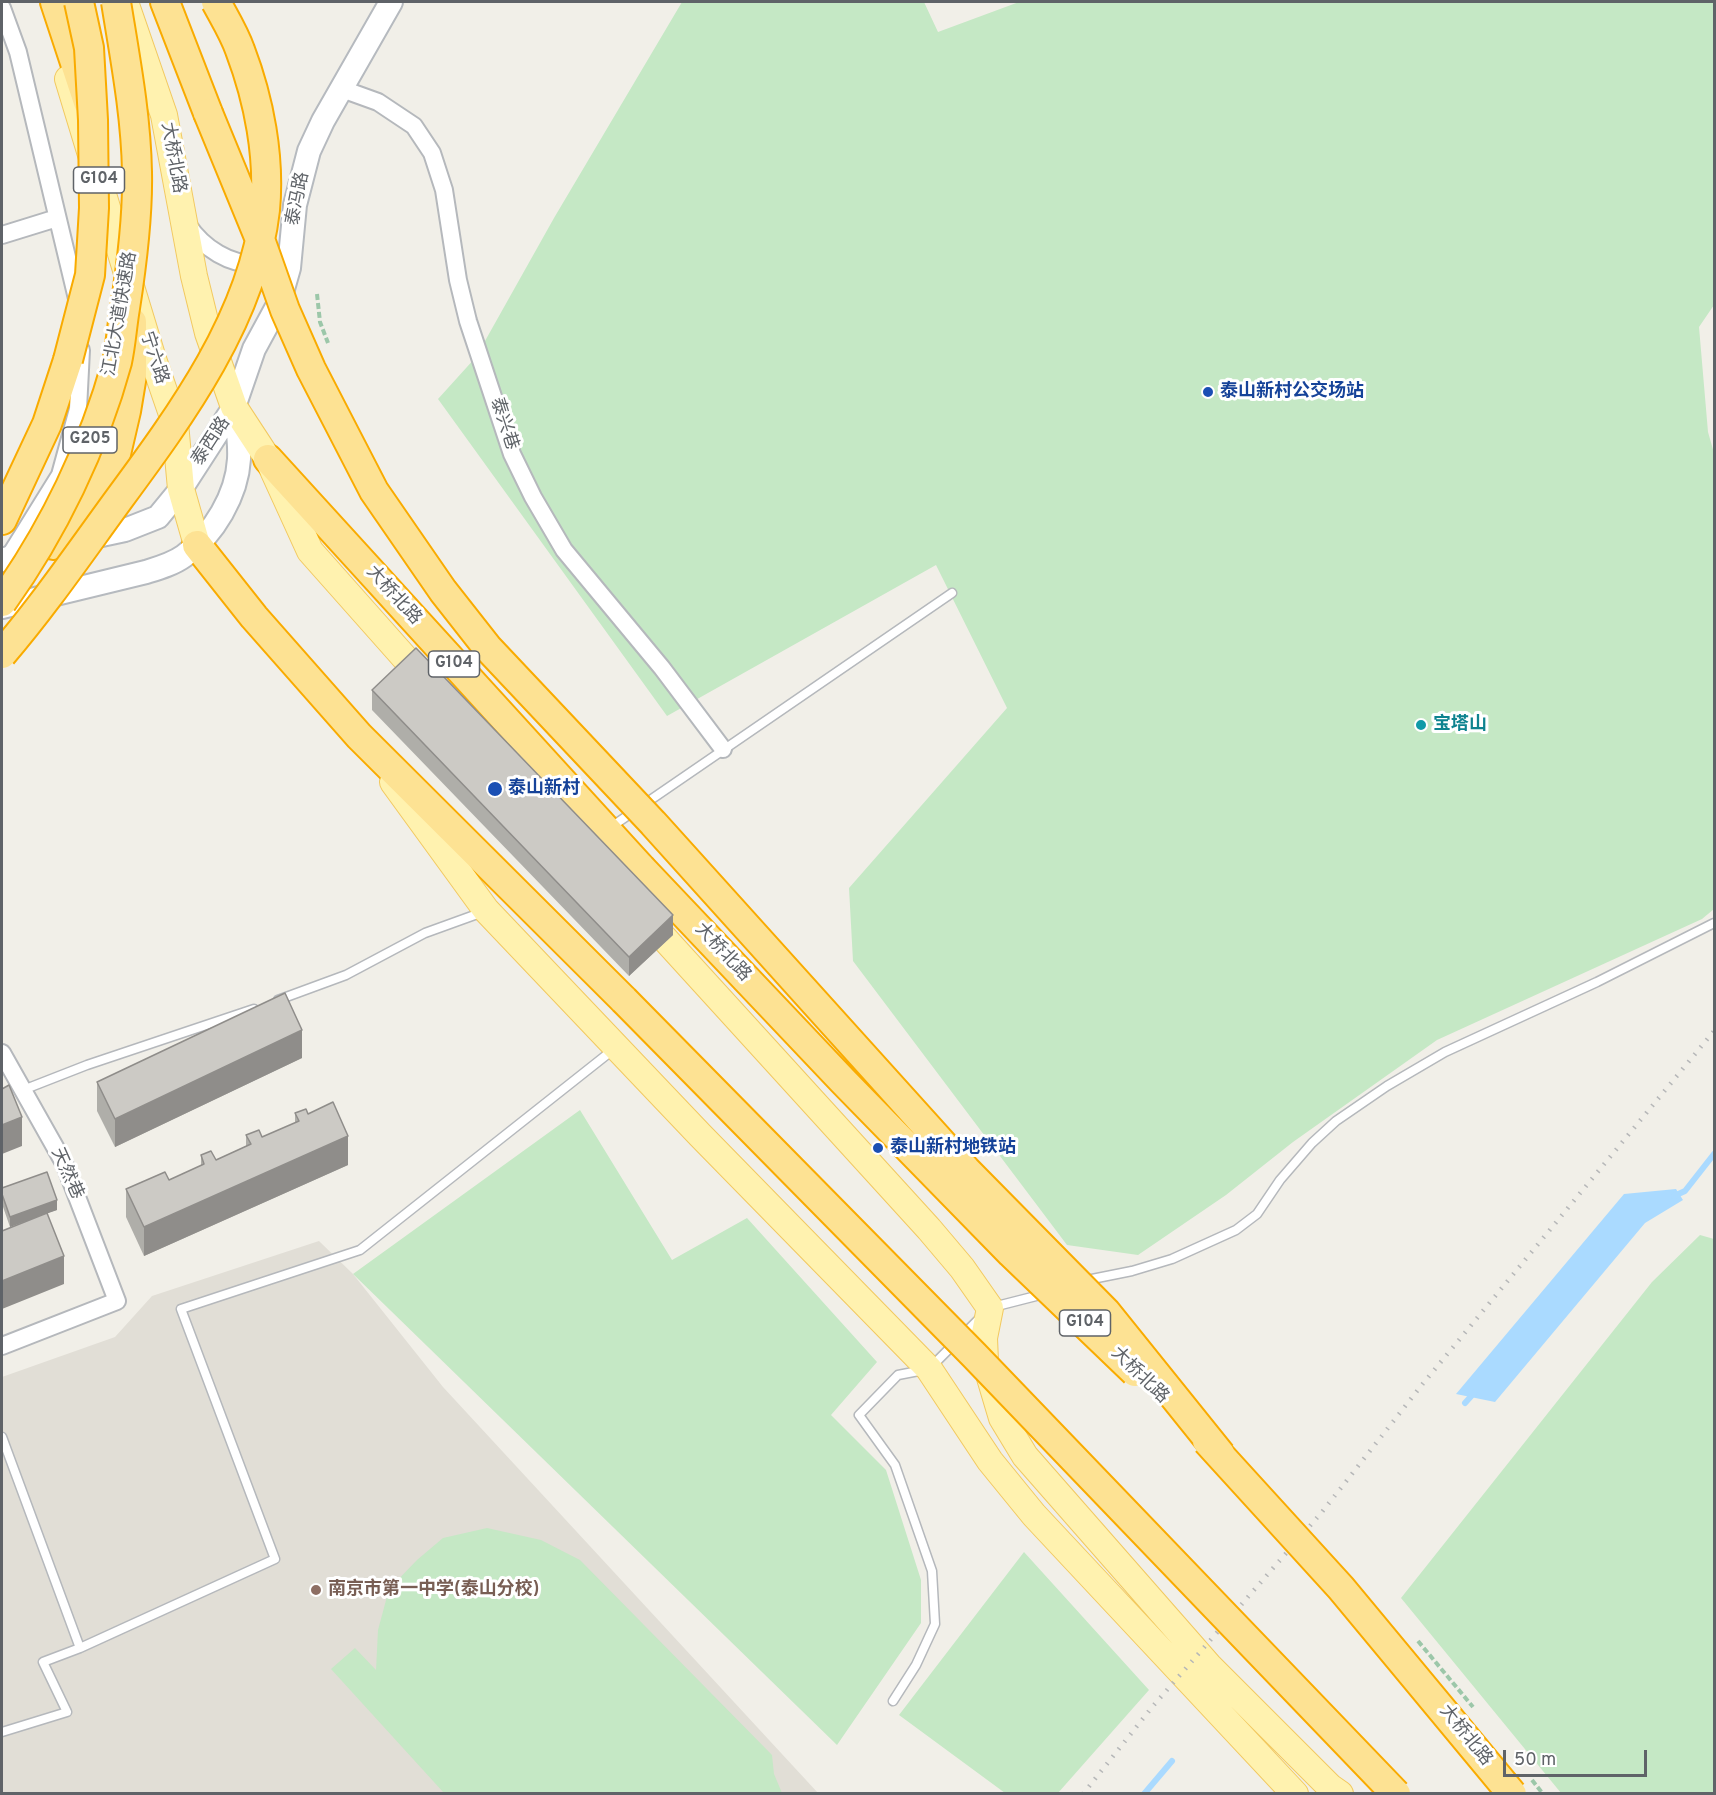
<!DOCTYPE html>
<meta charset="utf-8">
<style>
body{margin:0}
#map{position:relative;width:1716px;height:1795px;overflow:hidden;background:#f1efe8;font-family:Overpass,sans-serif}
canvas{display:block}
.frame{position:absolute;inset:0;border:3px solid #5f6368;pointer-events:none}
.scale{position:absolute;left:1503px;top:1750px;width:144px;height:27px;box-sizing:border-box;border:3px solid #5f6368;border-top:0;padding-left:8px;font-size:18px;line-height:21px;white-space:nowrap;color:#5f6368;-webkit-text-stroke:4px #fff;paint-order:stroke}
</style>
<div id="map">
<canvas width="1716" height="1795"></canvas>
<div class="frame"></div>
<div class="scale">50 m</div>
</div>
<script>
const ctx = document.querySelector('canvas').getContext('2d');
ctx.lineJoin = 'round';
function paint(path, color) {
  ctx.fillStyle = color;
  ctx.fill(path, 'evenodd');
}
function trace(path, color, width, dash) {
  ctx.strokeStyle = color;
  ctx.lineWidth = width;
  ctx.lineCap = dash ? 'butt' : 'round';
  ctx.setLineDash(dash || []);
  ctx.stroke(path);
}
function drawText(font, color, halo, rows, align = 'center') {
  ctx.font = font + ' Overpass,"Noto Sans SC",sans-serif';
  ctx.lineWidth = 6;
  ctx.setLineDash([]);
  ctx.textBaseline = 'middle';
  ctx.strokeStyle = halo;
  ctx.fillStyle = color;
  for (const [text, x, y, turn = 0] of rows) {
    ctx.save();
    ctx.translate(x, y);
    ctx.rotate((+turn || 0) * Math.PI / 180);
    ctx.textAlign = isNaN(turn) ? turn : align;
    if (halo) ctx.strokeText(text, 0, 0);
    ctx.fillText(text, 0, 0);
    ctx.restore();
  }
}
const education = new Path2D(`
 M319,1241L353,1274L443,1387L818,1793H2V1377L115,1337L152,1296Z`);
const green = new Path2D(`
 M682,2H924L938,32L1019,2H1714V305L1699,327L1708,432L1714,453V909L1702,919L1437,1040L1293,1142L1226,1195L1138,1255L1067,1245L853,961L849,888L1007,708L936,565L667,716L438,399L476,357L554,218Z
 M580,1110L672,1260L747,1218L877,1362L831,1415L886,1470L921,1580V1623L837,1745L353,1274Z
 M1700,1235L1714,1239V1793H1561L1401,1598L1652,1282Z
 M487,1528L541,1540L580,1560L772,1755L774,1774L782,1793H444L331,1669L355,1648L376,1670L378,1630L389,1589L417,1560L443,1538Z
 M1024,1552L1149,1690L1058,1793H1005L899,1715Z`);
const water = new Path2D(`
 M1676,1189L1683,1200L1645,1223L1495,1402L1456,1394L1624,1194Z`);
const stream = new Path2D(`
 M1674,1196L1685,1191L1714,1154
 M1465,1403L1474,1393
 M1144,1794L1172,1761`);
const path = new Path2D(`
 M317,294L320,322L328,343
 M1418,1641L1473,1707
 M1532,1780L1543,1794`);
const lane = new Path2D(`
 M611,827L952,593
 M278,1000L346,975L425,933L483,912
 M23,1090L87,1065L254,1009
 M1082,1281L1132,1271L1172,1259L1236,1230L1257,1214L1280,1180L1312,1143L1336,1121L1387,1086L1445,1052L1597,982L1714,923
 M993,1307L1044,1294
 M2,1437L80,1648L275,1559L181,1309L360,1250L614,1049
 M893,1701L916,1665L935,1624L932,1571L895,1465L859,1415L898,1375L929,1369L981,1317
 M2,1732L67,1712L43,1662L80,1648`);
const street = new Path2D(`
 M2,8L18,52L78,303
 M342,89L378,102L414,126L432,153L444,190L458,280L468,321L512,454L533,497L564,550L662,668L723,749
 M187,224C203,248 230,266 260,264
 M2,235L57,218
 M9,557L60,475L78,409L81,350
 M2,1053L64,1163L117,1301L2,1346`);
const secondary = new Path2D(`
 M83,539L125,530L158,517L181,489L234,407L254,349L279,303L289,268L295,205L309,151L323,121L391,2
 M2,560L45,547
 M2,607L146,572C159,568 173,564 184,556C214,534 237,495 239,459C240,442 237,425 235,408`);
const primary = new Path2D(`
 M125,2L164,115L194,276L208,333L234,407L268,459L310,551L428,684
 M68,79L153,359L175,423L181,489L197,545
 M393,782L486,910L700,1135L929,1369L990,1461L1034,1515L1295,1794
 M643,915L929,1229L962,1268L990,1308L984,1338L985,1361L1002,1418L1025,1456L1210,1667L1330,1787L1340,1794`);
const highway = new Path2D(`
 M55,2L88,102
 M165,2L208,113
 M268,459L641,868
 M2,520L47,424L68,360
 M53,545L95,488L116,454L126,411L132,375V322
 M197,545L254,617L359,736L624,1000`);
const rail = new Path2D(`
 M1083,1794L1153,1706L1322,1512L1421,1386L1714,1031`);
const highwayBridge = new Path2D(`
 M208,113L261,242L285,310L311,369L374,491L443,591L487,647L653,823L966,1170L1106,1312L1221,1455
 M68,360L90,275L94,208L93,120L89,48L79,2
 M2,602C53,531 94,446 117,362C121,344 122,325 125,308C132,263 138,217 137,172C136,115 125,58 116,2
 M2,654C44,605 81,551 119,499C181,415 253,317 265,210C270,157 259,100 240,50C234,33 224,17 216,2
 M641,868L843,1081L1011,1253L1135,1372
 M624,1000L974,1355L1396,1794
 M1207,1441L1341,1588L1512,1794`);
const wall = new Path2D(`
 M372,690L673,935L629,976L372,710Z
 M302,1058L115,1147L97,1111V1082Z
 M295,1113L308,1114L348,1165L144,1256L126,1217V1189L169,1180L201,1166V1155L216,1160L246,1146V1135L262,1137L295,1123Z
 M2,1188L57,1210L47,1213L64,1284L47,1213L10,1227L2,1204Z`);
const shadedWall = new Path2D(`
 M673,915V935L629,976V957Z
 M302,1030V1058L115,1147V1119Z
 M22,1117V1146L2,1154V1125Z
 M348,1136V1165L144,1256V1227Z
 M57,1200V1210L10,1227V1217Z
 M64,1256V1284L2,1309V1281Z`);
const building = new Path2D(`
 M416,648L673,915L629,957L372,690Z
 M285,993L302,1030L115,1119L97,1082Z
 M9,1085L22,1117L2,1125V1089Z
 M333,1102L348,1136L144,1227L126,1189L165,1172L169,1180L204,1164L201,1155L211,1151L216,1160L251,1144L246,1135L259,1130L262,1137L299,1121L295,1113L306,1109L308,1114Z
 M47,1172L57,1200L10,1217L2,1194V1188Z
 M47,1213L64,1256L2,1281V1231Z`);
const markers = [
 [1208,392,6,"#1a4fb4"],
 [1421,725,6,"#0f9aa8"],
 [495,789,8,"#1a4fb4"],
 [878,1148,6,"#1a4fb4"],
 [316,1590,6,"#8d6e63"]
];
const shields = [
 [99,180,51],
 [90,440,54],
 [454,664,51],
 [1085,1323,51]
];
const shieldNames = [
 ["G104",99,180],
 ["G205",90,440],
 ["G104",454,664],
 ["G104",1085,1323]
];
const streetNames = [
 ["大桥北路",172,158,80],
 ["泰冯路",299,199,-79],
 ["江北大道快速路",121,314,-80],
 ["宁六路",153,358,72],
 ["泰兴巷",503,424,72],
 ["泰西路",212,442,-57],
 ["大桥北路",393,596,48],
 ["大桥北路",722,953,47],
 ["天然巷",66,1174,66],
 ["大桥北路",1139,1376,44],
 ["大桥北路",1465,1736,51]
];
const transitNames = [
 ["泰山新村公交场站",1220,392],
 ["泰山新村",508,789],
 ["泰山新村地铁站",890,1148]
];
const cultureNames = [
 ["宝塔山",1433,725]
];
const educationNames = [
 ["南京市第一中学(泰山分校)",328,1590]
];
paint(education, '#e1ded6');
paint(green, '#c5e8c5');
paint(water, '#aadaff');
trace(stream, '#aadaff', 6);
trace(lane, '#b5b8bc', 11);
trace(street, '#b5b8bc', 20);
trace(secondary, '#b6babf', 26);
trace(primary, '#f2c960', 28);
trace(highway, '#f9ab00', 32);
trace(path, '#9cc7a9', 4, [6, 3]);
trace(lane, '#fff', 8);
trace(street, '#fff', 16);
trace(secondary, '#fff', 22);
trace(primary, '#fff2af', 26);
trace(highway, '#fde293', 28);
trace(rail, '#b6b7b8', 4.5, [1.5, 8]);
trace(highwayBridge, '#f9ab00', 32, []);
trace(highwayBridge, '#fde293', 28);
paint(wall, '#afaea9');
paint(shadedWall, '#8f8d8a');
paint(building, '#cccac5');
trace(building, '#8f8d8a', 1.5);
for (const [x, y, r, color] of markers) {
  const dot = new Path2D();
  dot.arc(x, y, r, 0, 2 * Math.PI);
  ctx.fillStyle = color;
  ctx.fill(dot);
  trace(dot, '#fff', 2);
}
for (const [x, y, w] of shields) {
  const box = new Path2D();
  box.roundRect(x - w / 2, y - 13, w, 26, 4.5);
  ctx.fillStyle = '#fff';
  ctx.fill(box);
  trace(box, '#5f6368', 1.5);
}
drawText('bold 16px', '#5f6368', null, shieldNames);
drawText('18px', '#5f6368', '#fff', streetNames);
drawText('bold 18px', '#164399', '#fff', transitNames, 'left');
drawText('bold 18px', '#0d838f', '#fff', cultureNames, 'left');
drawText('bold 18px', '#785e54', '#fff', educationNames, 'left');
</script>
